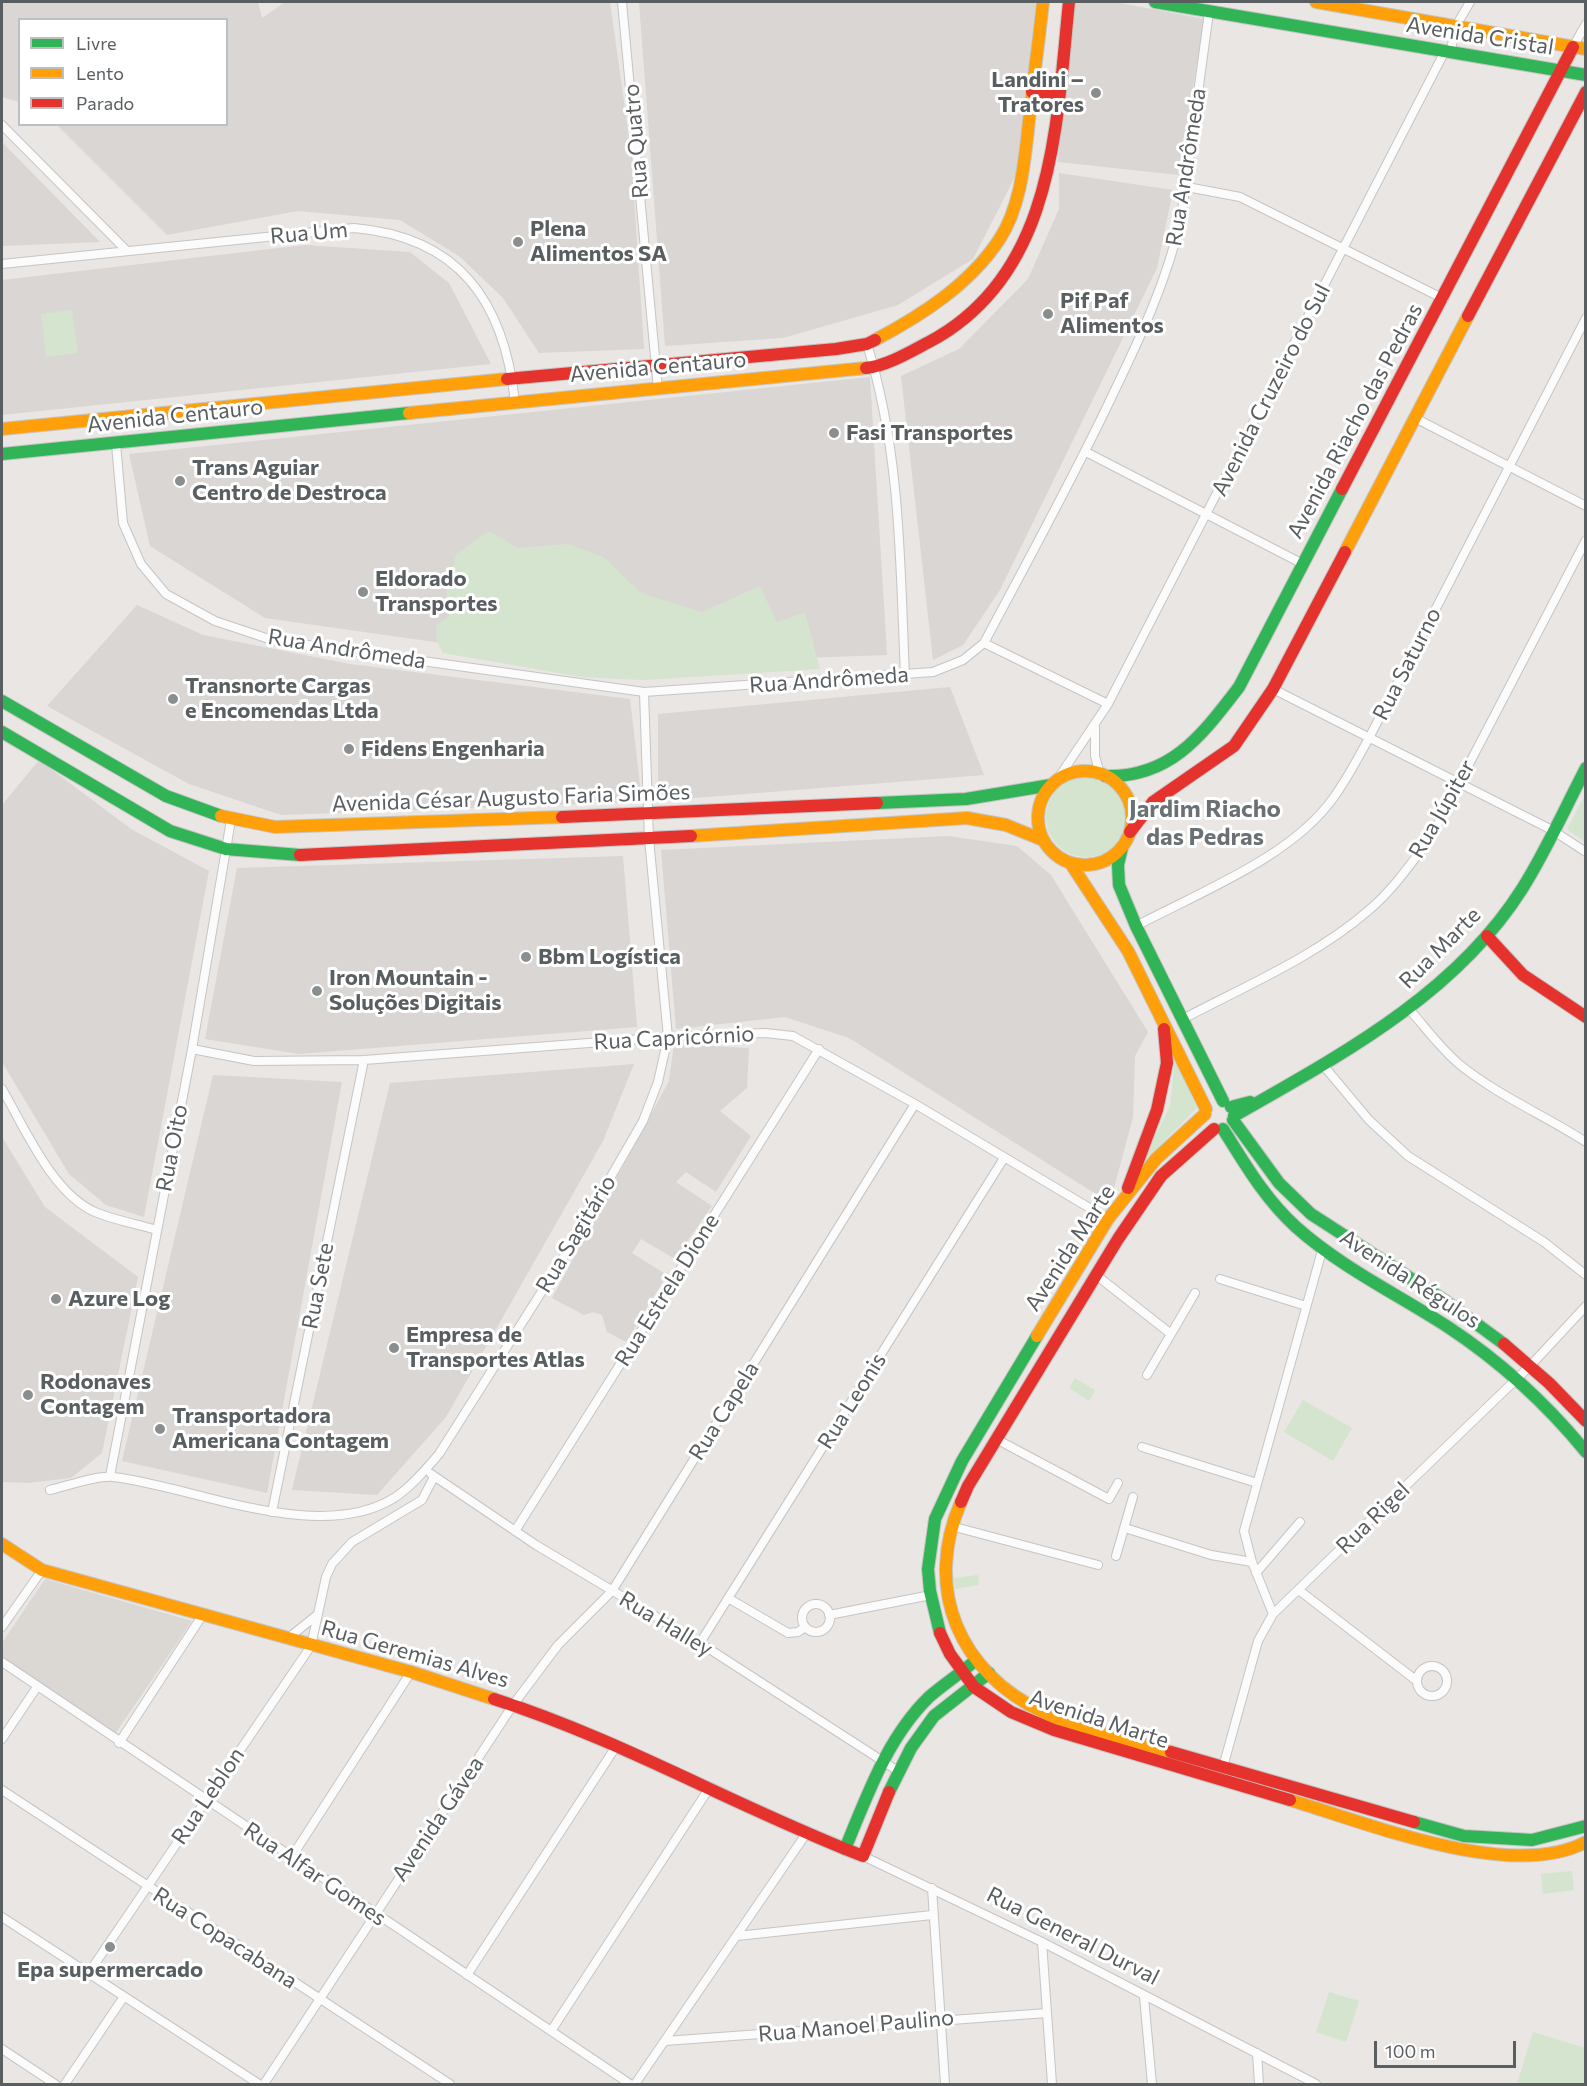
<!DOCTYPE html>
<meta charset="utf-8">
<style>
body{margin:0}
#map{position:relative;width:1587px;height:2086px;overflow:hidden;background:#e9e6e3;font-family:Commissioner,sans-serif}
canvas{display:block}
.frame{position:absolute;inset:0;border:3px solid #595e61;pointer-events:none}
.legend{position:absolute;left:18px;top:18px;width:210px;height:108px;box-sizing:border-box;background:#fff;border:2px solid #bdbfc0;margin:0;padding:8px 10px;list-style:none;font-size:18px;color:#595e61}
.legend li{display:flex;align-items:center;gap:12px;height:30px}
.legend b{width:30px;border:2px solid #bdbfc0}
.scale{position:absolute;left:1374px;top:2041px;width:142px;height:27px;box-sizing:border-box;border:3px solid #595e61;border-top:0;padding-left:8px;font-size:18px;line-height:21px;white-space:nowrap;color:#595e61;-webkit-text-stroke:4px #fff;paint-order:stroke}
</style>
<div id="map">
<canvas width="1587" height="2086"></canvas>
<div class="frame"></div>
<ul class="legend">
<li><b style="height:8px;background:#30b455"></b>Livre</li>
<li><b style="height:8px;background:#ff9f0a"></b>Lento</li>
<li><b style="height:8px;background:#e5322d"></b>Parado</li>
</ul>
<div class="scale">100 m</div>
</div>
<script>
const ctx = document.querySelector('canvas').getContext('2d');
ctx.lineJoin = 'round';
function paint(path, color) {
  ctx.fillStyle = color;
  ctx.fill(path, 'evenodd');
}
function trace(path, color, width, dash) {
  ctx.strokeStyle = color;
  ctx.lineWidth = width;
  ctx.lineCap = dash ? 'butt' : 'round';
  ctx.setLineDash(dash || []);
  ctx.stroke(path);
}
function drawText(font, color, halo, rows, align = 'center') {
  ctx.font = font + ' Commissioner,sans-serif';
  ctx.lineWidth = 6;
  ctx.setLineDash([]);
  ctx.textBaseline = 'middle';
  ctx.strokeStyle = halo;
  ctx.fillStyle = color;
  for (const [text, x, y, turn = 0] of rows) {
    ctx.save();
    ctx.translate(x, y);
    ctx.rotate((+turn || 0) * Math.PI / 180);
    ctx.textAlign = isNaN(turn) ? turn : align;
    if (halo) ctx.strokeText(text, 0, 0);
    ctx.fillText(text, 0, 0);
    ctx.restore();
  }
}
const industrial = new Path2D(`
 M2,2H258L262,18L285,2H610L631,152L644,349L539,353L503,298L459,256L400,220L298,211L167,235L57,125L226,124V20H20L19,102L2,97Z
 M639,2H1036L1016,175L973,259L898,305L783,338L665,346Z
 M1069,2H1115L1204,19L1179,175L1058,162Z
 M2,142L100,242L2,246Z
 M1059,173L1173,190L1157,268L1000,590L963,645L933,660L901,376L959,349L1028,279L1059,209Z
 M305,245L410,252L449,283L491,364L2,415V280Z
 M870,377L887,655L597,665L265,618L150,546L129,454Z
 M137,605L203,635L350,664L630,699L642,802L281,815L189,784L47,706Z
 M950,687L984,775L658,801V714Z
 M39,760L131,829L209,871L144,1217L106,1205L69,1174L2,1062V805Z
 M948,836L1017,846L1051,875L1148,1032L1135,1056L1133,1117L1110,1203L849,1038L785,1017L676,1029L661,850Z
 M623,856L637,1027L299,1054L205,1039L237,868Z
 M674,1044L749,1048L747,1088L720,1111L751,1136L716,1192L686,1172L676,1182L712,1206L675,1259L641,1239L632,1253L667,1275L626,1342L607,1332L602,1315L593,1312L584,1315L552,1298L669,1081Z
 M634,1064L603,1141L446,1417L377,1495L292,1490L390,1083Z
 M213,1075L342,1082L267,1493L122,1461Z
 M2,1137L45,1207L138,1277L102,1453L71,1478L27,1483L2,1482Z`);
const education = new Path2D(`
 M45,1579L192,1621L115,1734L2,1657V1643Z`);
const green = new Path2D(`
 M72,310L78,353L46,357L41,314Z
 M489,531L518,548L567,544L604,557L641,593L702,612L760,586L777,622L805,612L820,669L642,680L582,677L443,653L437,642L436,626L455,610L445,599L456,554Z
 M1046 817a40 40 0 1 1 80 0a40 40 0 1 1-80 0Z
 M1585,795L1586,842H1585L1567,829Z
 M1175,1059L1197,1108L1142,1163L1170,1106Z
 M1075,1378L1095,1390L1089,1401L1069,1388Z
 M1303,1400L1352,1428L1333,1461L1284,1432Z
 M978,1575L979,1585L955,1589L954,1578Z
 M1572,1871L1574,1890L1543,1894L1541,1874Z
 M1329,1992L1359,2001L1346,2042L1316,2032Z
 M1533,2032L1585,2048V2084H1517Z`);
const street = new Path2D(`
 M622,2L658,389
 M1573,47L1586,24
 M1450,54L1456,26L1470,2
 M2,125L127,251
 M1187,187L1240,197L1444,299
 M2,264L354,228C459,237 504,301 515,402
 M867,344C901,454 900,562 905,676
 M1415,418L1586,506
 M116,444L123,523L141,564L166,594L215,621L272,640L644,692L933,672L963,660L984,643C1028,560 1074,477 1114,392C1141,336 1168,278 1181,218L1209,12
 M1086,452L1303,564
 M984,643L1108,704
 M1273,689L1552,830L1586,852
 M1095,727V756L1100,774
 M1057,780L1108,704L1444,53
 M1136,926C1200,892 1292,857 1334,797C1347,779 1358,758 1369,738L1586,318
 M1409,1009C1425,1027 1440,1048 1459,1064C1497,1095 1544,1115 1586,1142
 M1183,1019C1245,986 1315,957 1369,910C1393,890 1412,862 1431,837L1586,540
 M192,1049L254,1061L364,1060L668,1037L765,1033L793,1036L915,1104L1108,1219
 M1323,1065L1369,1120L1408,1156L1544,1242L1586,1275
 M2,1089C25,1128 52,1193 95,1212C114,1220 137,1224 157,1230
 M1096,1275L1171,1334
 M1220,1279L1306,1306
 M1147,1375L1195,1293
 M996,1439L1109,1499L1118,1483
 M1142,1447L1257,1483
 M431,1474L536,1545L700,1643L898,1771
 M110,1476L192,1049L231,820
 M50,1490C67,1486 97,1475 113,1477C193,1486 318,1545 394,1498C411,1487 426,1469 439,1454L575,1239L643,1121L658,1082L668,1037L649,839L644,692
 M272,1512L364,1060
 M951,1526L1098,1565
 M1125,1528L1211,1555L1252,1562
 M515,1531L819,1049
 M1116,1556L1133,1497
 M1256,1573L1300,1522
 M1300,1591L1417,1681
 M728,1598L788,1633L798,1632L805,1627
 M802 1618a14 14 0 1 1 28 0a14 14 0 1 1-28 0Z
 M1273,1614L1252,1562L1244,1531L1323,1247
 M829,1615L931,1595
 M2,1627L42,1570
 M287,1639L317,1615
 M700,1643L1004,1158
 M2,1662L630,2084
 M1417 1681a15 15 0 1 1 30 0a15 15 0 1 1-30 0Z
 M2,1739L37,1687
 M119,1743L202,1616
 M1223,1767L1258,1641L1273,1614L1531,1365L1586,1306
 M2,1790L450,2084
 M863,1856L1042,1942L1316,2084
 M291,1858L411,1672
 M932,1888L945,2084
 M2,1917L259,2084
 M737,1936L932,1915
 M1042,1942L1052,2084
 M88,1974L311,1646L326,1577L332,1564L352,1542L422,1500L434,1477
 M467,1975L617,1745
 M1144,1997L1152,2084
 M551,2031L710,1787
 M665,2041L1047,2013
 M2,2049L55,2084
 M1257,2053L1259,2084
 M65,2084L123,1998
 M264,2084L513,1705L558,1645L612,1591L915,1104
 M635,2084L806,1834`);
const fast = new Path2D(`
 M1155,2L1586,75
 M2,454L409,413
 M2,701L166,796L221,816
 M2,732L170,831L226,849L300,855
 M1105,776C1171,778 1202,735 1239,687L1342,489
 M877,803L966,799L1051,785
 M1122,848L1118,865L1119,885L1136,926L1223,1101
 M1231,1107L1250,1102
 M1234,1116C1339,1056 1455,995 1522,889C1546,851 1565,808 1586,768
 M1233,1120L1279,1183L1311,1214L1444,1300L1504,1344
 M1223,1129C1245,1164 1265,1199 1296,1227C1342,1268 1397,1294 1448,1327C1501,1362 1546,1403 1586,1452
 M940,1633L930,1591L928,1569L935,1519L962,1461L1037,1336
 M889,1792L911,1748L934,1716L989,1673
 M1414,1822L1464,1836L1532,1840L1586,1826
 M845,1849C867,1796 887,1738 929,1697C944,1684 961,1673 976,1660`);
const slow = new Path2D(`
 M1316,2L1586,49
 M875,340C922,315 969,285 999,240C1023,204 1025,153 1030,112C1034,75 1039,39 1043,2
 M409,413L866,368
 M2,429L507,379
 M1345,552L1468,316
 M1038 818a47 47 0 1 1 94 0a47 47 0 1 1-94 0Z
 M221,816L275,827L562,817
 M691,836L967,818L1006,825L1043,840
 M1071,864L1128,951L1206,1109
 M1037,1336L1108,1219L1156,1159L1205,1114
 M961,1502C923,1589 959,1673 1045,1713C1084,1731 1130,1740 1171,1752
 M2,1544L42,1570L411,1672L494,1699
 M1290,1800C1367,1823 1512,1882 1586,1842`);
const jam = new Path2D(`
 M1032,92L1058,93
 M1468,316L1586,92
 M866,368C887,366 910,352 929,342C1055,275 1056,127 1069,2
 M507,379L836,349L867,344L875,340
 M1342,489L1573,47
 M562,817L877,803
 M1130,832L1153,802L1234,746L1273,689L1345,552
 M300,855L691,836
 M1487,936L1523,975L1586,1017
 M1128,1188L1157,1110L1167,1063L1164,1029
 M1504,1344L1549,1383L1586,1421
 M961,1502L968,1486L1118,1239L1161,1176L1214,1129
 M940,1633L950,1654L974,1687L1011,1712L1054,1730L1290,1800
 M494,1699C622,1740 738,1808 863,1856L889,1792
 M1171,1752L1414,1822`);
const markers = [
 [1096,93,6,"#8b8e8e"],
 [518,242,6,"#8b8e8e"],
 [1048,314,6,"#8b8e8e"],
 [834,433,6,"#8b8e8e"],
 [180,481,6,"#8b8e8e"],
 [363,592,6,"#8b8e8e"],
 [173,699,6,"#8b8e8e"],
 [349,749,6,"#8b8e8e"],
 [526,957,6,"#8b8e8e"],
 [317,991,6,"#8b8e8e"],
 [56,1299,6,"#8b8e8e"],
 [394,1348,6,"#8b8e8e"],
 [28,1395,6,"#8b8e8e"],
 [160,1429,6,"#8b8e8e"],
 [110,1947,6,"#8b8e8e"]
];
const streetNames = [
 ["Avenida Cristal",1480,36,9],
 ["Rua Quatro",636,141,-95],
 ["Rua Andrômeda",1186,167,-81],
 ["Rua Um",309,233,-5],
 ["Avenida Centauro",658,367,-5],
 ["Avenida Cruzeiro do Sul",1271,390,-63],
 ["Avenida Centauro",175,416,-6],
 ["Avenida Riacho das Pedras",1355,421,-62],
 ["Rua Andrômeda",347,649,9],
 ["Rua Saturno",1407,664,-63],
 ["Rua Andrômeda",829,680,-4],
 ["Avenida César Augusto Faria Simões",511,798,-2],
 ["Rua Júpiter",1442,809,-60],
 ["Rua Marte",1440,948,-45],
 ["Rua Capricórnio",674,1038,-3],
 ["Rua Oito",172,1148,-79],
 ["Rua Sagitário",576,1234,-59],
 ["Avenida Marte",1070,1248,-57],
 ["Avenida Régulos",1410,1279,33],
 ["Rua Sete",318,1286,-79],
 ["Rua Estrela Dione",667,1290,-58],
 ["Rua Leonis",852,1401,-58],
 ["Rua Capela",724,1411,-58],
 ["Rua Rigel",1373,1518,-44],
 ["Rua Halley",666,1624,31],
 ["Rua Geremias Alves",415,1654,16],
 ["Avenida Marte",1099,1719,18],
 ["Rua Leblon",208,1796,-56],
 ["Avenida Gávea",438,1819,-56],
 ["Rua Alfar Gomes",315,1874,34],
 ["Rua General Durval",1073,1936,27],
 ["Rua Copacabana",225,1938,33],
 ["Rua Manoel Paulino",856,2026,-5]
];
const poiNames = [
 ["Landini –",1084,80,"right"],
 ["Tratores",1084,105,"right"],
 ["Plena",530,229],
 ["Alimentos SA",530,254],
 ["Pif Paf",1060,301],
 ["Alimentos",1060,326],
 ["Fasi Transportes",846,433],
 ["Trans Aguiar",192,468],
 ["Centro de Destroca",192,493],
 ["Eldorado",375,579],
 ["Transportes",375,604],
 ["Transnorte Cargas",185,686],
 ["e Encomendas Ltda",185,711],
 ["Fidens Engenharia",361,749],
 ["Bbm Logística",538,957],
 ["Iron Mountain -",329,978],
 ["Soluções Digitais",329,1003],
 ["Azure Log",68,1299],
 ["Empresa de",406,1335],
 ["Transportes Atlas",406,1360],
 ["Rodonaves",40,1382],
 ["Contagem",40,1407],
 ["Transportadora",172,1416],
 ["Americana Contagem",172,1441],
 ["Epa supermercado",110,1970,"center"]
];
const neighbourhoodNames = [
 ["Jardim Riacho",1205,809],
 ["das Pedras",1205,837]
];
paint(industrial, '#d9d6d3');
paint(education, '#dbd7d2');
paint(green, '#d4e4ce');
trace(street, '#c5c5c5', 10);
trace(fast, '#c5c5c5', 14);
trace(slow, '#c5c5c5', 14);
trace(jam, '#c5c5c5', 14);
trace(street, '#fcfbfb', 8);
trace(fast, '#30b455', 12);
trace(slow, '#ff9f0a', 12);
trace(jam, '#e5322d', 12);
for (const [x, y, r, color] of markers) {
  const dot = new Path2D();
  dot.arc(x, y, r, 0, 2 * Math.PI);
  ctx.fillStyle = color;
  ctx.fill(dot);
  trace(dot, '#fff', 2);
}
drawText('22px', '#595e61', '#fff', streetNames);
drawText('bold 22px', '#595e61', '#fff', poiNames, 'left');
drawText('bold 24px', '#6a7073', '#fff', neighbourhoodNames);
</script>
